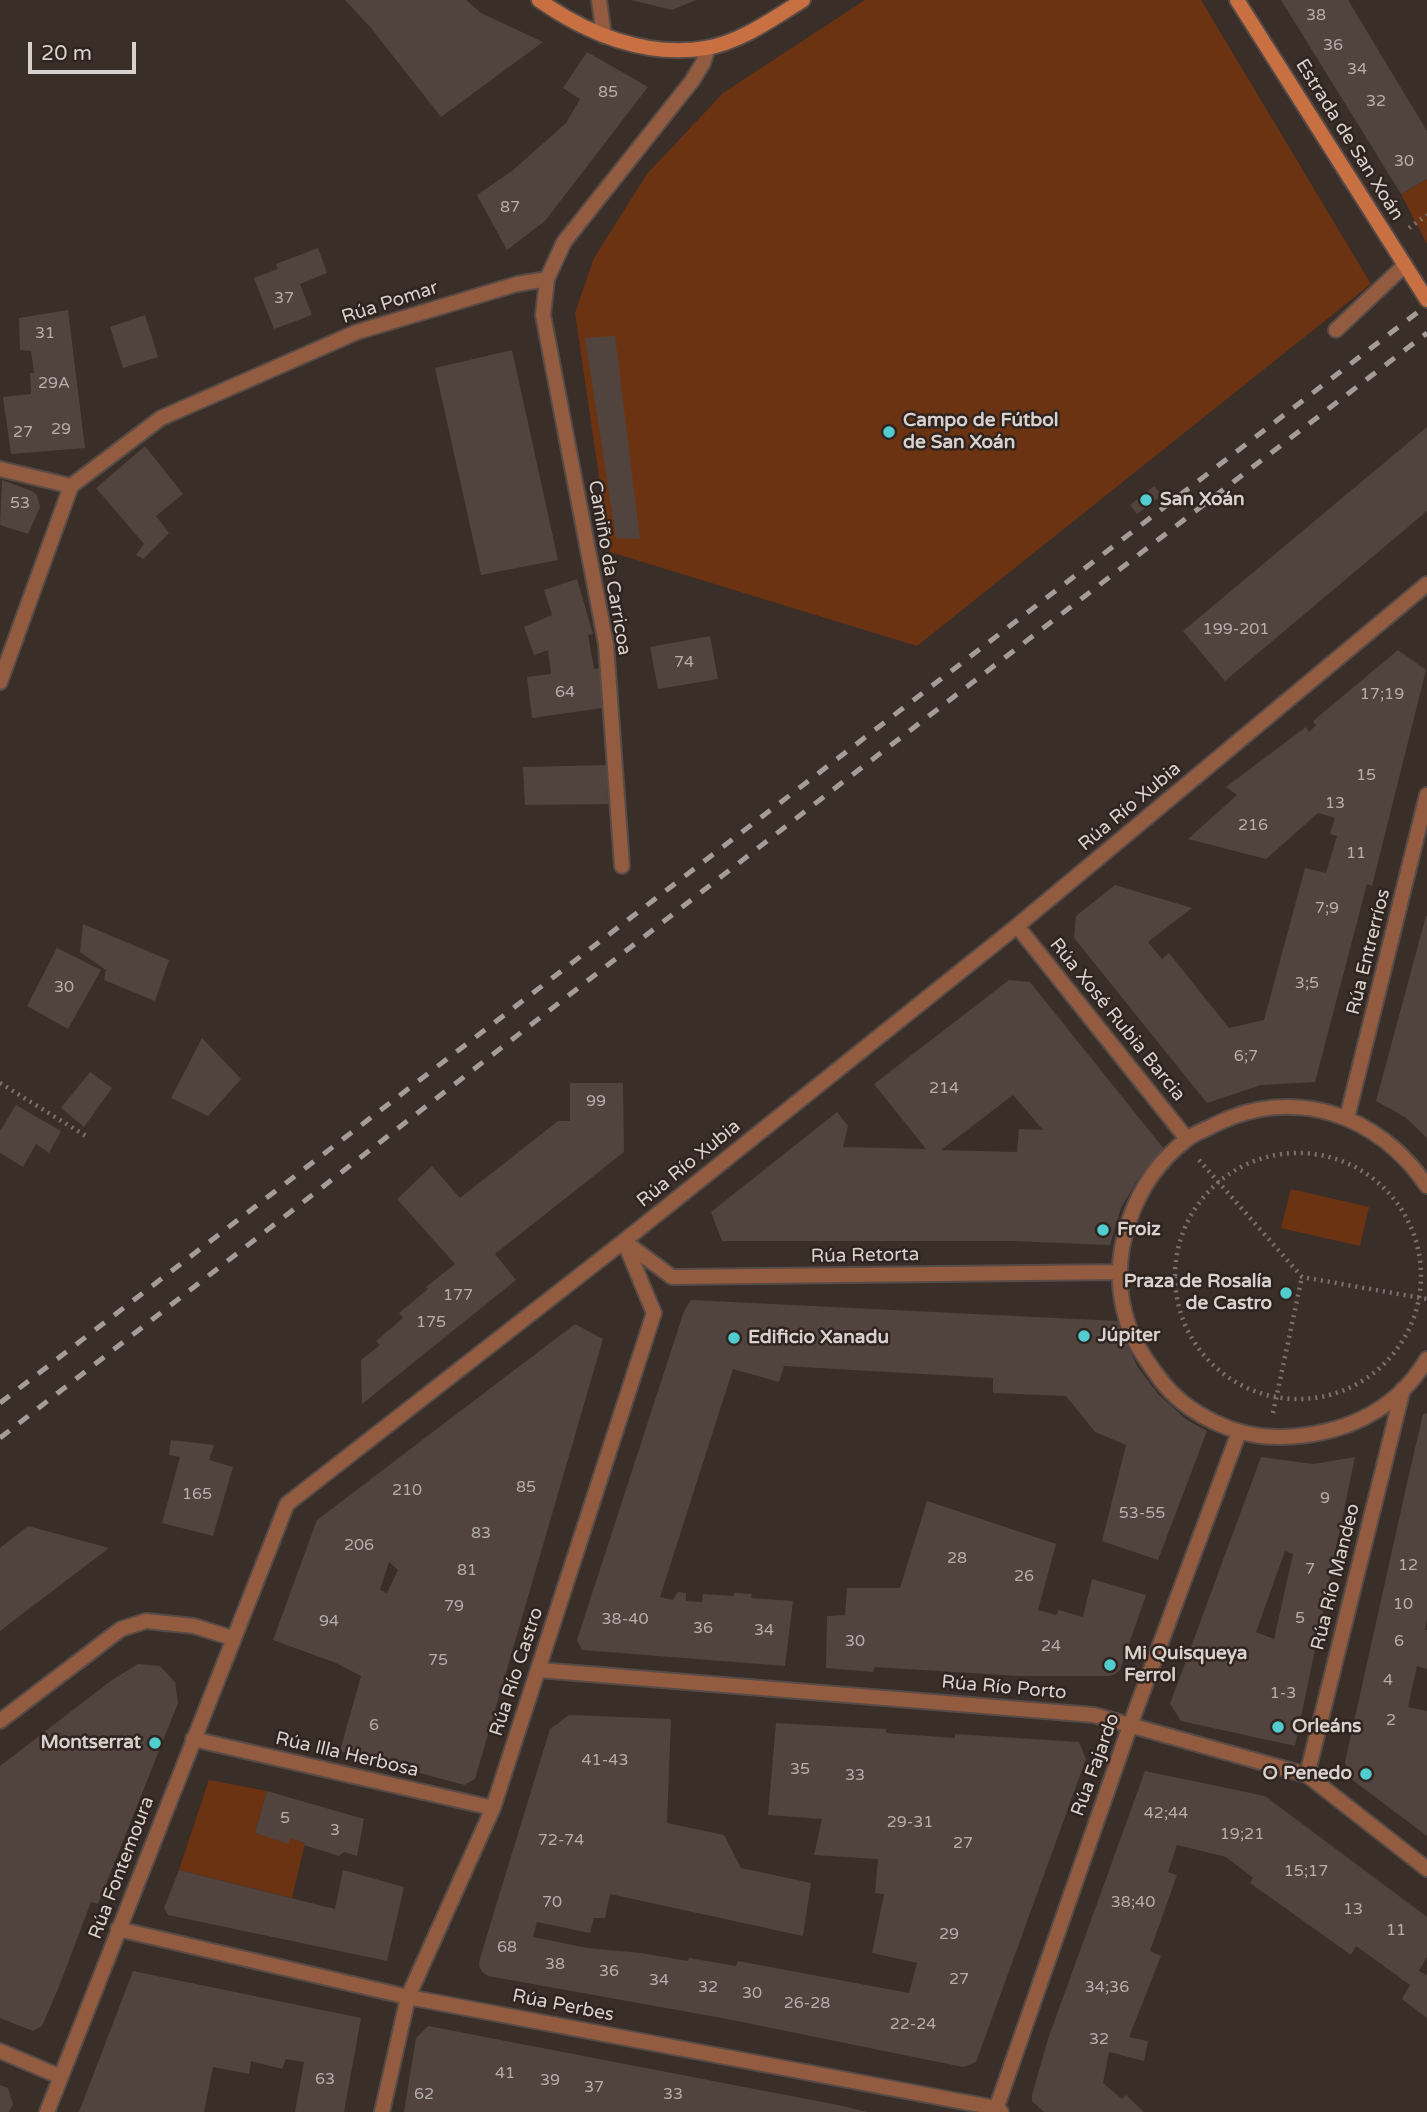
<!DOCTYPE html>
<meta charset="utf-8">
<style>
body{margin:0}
#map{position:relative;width:1427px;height:2112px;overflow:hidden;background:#3a2e29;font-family:"Varela Round",sans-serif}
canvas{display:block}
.scale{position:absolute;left:28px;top:42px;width:108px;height:32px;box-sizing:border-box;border:4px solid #d8d1cd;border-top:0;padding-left:9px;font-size:21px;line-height:24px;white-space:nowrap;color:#d8d1cd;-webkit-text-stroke:5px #30241f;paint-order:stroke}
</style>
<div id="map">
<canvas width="1427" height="2112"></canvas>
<div class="scale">20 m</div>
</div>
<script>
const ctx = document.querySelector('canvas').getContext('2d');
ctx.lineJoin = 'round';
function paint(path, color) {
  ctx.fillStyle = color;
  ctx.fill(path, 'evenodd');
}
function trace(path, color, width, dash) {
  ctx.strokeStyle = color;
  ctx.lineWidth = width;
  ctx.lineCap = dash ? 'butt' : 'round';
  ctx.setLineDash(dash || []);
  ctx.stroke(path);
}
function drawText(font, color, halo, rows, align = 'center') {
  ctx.font = font + ' "Varela Round",sans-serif';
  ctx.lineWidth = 5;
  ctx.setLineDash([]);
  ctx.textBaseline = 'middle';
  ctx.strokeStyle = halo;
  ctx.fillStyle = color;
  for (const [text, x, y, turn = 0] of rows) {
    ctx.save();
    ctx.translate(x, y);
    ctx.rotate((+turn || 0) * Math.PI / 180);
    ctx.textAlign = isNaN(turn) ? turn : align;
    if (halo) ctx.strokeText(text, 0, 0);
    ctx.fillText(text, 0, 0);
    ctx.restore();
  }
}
const green = new Path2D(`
 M865,0H1201L1371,284L917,646L610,552L575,313L594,258L647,174L723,93Z
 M1427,179V244L1401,194Z
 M1291,1189L1369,1207L1360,1246L1281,1228Z
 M209,1780L267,1791L255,1833L288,1843L290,1838L305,1843L292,1898L179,1870Z`);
const building = new Path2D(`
 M345,0H466L481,13L543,42L441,117L371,28Z
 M631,0H696L672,10Z
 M1281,0H1348L1427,131V179L1401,194Z
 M587,52L648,87L545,221L507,250L477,195L512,171L566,123L580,99L563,88Z
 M318,248L327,273L300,284L312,315L274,329L254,278L278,269L276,264Z
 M68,310L85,448L11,454L3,397L31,394L30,373H34L31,351L20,350L19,318Z
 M145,315L158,357L123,368L110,327Z
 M615,336L640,539L616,538L585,338Z
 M512,350L558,560L481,575L435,368Z
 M1427,427V511L1225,681L1183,631Z
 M145,446L183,494L156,516L169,533L143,559L136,555L144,544L96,488Z
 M2,480L32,491L37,495L40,507L28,534L0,525Z
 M1154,486L1162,495L1137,514L1130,505Z
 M577,579L593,634L588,635L594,669L600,668L603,708L532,718L527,677L551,674L548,650L534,655L524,627L552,615L544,590Z
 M710,636L718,679L658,689L650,647Z
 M1398,650L1426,670L1372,886L1367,884L1315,1082L1261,1085L1207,1103L1074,938L1076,916L1115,885L1192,908L1148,942L1162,959L1169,953L1229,1028L1264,1020L1305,868L1326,873L1337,836L1330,834L1335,818L1318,813L1266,859L1188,839L1237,795L1226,787L1306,727L1309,732L1316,725L1313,721Z
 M607,765L608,804L525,805L523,767Z
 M1426,916H1427V1138L1405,1117L1376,1101Z
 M83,924L169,960L155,1001L104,980L106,970L80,952Z
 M57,948L101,970L68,1029L27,1006Z
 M1009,980L1030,982L1164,1149L1138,1179L1121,1208L1110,1245L1013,1241H722L711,1212L837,1112L848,1126L843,1147L926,1149L874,1084ZM1013,1095L1043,1130L1019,1129L1017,1152L941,1150Z
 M202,1038L241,1079L208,1116L171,1098Z
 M90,1072L112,1088L84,1127L61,1108Z
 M570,1083H623L624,1152L495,1254L516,1280L362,1404L361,1360L380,1345L376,1341L403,1318L399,1313L428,1289L426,1287L455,1264L397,1199L432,1166L460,1198L558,1121H570Z
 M16,1105L61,1131L49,1153L36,1144L23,1167L0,1153V1131Z
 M691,1300L1117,1321L1137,1366L1159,1395L1187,1420L1207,1431L1158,1560L1102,1541L1126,1445L1095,1432L1066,1396L993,1393V1378L784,1366L779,1382L733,1369L660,1597L673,1600L678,1592L686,1593V1601L702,1602L703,1594L734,1596V1593L752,1594L751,1598L793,1601L785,1666L582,1650L577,1640L684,1311Z
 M575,1324L603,1339L475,1779L464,1785L340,1751L361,1676L336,1663L273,1640L317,1520ZM389,1562L398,1570L387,1593L380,1590Z
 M1427,1413V1619L1425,1630H1427V1669L1417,1666L1408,1707L1427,1711V1836L1350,1778L1345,1762L1410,1470L1423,1414Z
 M171,1440L214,1445L209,1460L233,1467L213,1536L162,1523L180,1457L169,1455Z
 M1261,1457L1313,1464L1355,1457L1295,1746L1181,1721L1170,1704ZM1285,1551L1293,1554L1274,1639L1256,1632Z
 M927,1501L1056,1544L1038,1610L1056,1615L1059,1610L1083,1617L1092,1579L1146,1595L1120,1670L1115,1674L1110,1676H1019L875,1667L873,1672L826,1668L827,1616L845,1615L847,1588H900Z
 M28,1526L109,1548L0,1631V1548Z
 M138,1664L160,1666L175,1682L178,1703L98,1904L91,1902L58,1989L42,2026L33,2031L0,2018V1766L112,1680Z
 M569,1715L671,1719L667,1823L724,1835L741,1868L811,1883L803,1936L610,1894L605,1918H594L590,1933L537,1922L533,1937L587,1948L641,1953L688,1961L689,1958L736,1966L738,1961L909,1993L917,1963L872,1953L884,1894L875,1893L878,1859L814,1855L822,1819L768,1815L776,1723L886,1729V1733L955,1738V1734L1079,1742L1086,1759L976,2062L963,2067L727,2019L488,1976L482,1972L479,1966L480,1958L550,1729Z
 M1145,1771L1265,1796L1427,1917V1957L1419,1971L1427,1975V2018L1402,1999L1410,1985L1356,1946L1351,1955L1250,1883L1253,1878L1226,1857L1177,1845L1168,1872L1177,1875L1150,1951L1161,1956L1129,2037L1148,2041L1144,2061L1109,2052L1103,2083L1122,2099L1126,2095L1144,2112H1044L1032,2101V2095L1048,2039Z
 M267,1791L364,1819L357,1856L344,1852L339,1856L304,1845L305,1843L290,1838L289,1844L255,1833Z
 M179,1870L335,1909L343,1870L404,1887L387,1961L168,1915L164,1908Z
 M133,1971L361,2018L344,2112H295L304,2062L286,2059L282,2069L251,2061L249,2074L213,2067L204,2112H79Z
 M428,2026L843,2106L867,2112H404L416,2038Z
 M0,2085L8,2088L13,2104L9,2112H0Z`);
const path = new Path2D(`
 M1409,228L1427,215
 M0,1083L86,1136
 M1175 1276a123 123 0 1 1 246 0a123 123 0 1 1-246 0Z
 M1199,1160L1302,1277L1427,1299
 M1273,1413L1302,1277`);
const street = new Path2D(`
 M599,0L604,36
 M1336,330L1405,265
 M0,469L71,486
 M71,486L161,418L357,332L517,284L547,279
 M0,682L71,486
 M622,866L606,644L543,315L547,279L564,242L692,81L703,63L708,48
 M1017,926L1187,1139
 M1347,1118L1427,795
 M1427,1186C1378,1114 1294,1085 1214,1125C1205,1130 1194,1133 1186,1140C1135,1179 1108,1251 1125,1314C1131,1339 1145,1359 1160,1379C1186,1414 1236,1438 1280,1437C1339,1436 1395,1413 1427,1359
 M625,1242L672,1277L1119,1272
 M539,1670L1094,1715L1307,1775L1427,1869
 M0,1721L121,1629L146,1621L194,1626L232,1638
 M193,1739L493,1808
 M1307,1775L1403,1389
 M118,1929L408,1997L996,2108L1001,2112
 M0,2051L61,2077
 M47,2112L287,1504L624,1241L1017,926L1427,584
 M382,2112L408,1997L493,1808L654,1313L624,1241
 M995,2112L1131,1723L1239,1432`);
const secondary = new Path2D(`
 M539,0C587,34 647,58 706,48C741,42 774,18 803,0
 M1237,0L1427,300`);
const rail = new Path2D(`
 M0,1403L1427,305
 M0,1438L830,792L1427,333`);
const markers = [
 [889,432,7,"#52cdcf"],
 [1146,500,7,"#52cdcf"],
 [1103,1230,7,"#52cdcf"],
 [1286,1293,7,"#52cdcf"],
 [1084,1336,7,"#52cdcf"],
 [734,1338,7,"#52cdcf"],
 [1110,1665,7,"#52cdcf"],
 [1278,1727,7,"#52cdcf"],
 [155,1743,7,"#52cdcf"],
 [1366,1774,7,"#52cdcf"]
];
const numberNames = [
 ["38",1316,16],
 ["36",1333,46],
 ["34",1357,70],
 ["85",608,93],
 ["32",1376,102],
 ["30",1404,162],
 ["87",510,208],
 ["37",284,299],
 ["31",45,334],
 ["29A",54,384],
 ["29",61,430],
 ["27",23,433],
 ["53",20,504],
 ["199-201",1236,630],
 ["74",684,663],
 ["64",565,693],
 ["17;19",1382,695],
 ["15",1366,776],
 ["13",1335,804],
 ["216",1253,826],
 ["11",1356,854],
 ["7;9",1327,909],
 ["3;5",1307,984],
 ["30",64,988],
 ["6;7",1246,1057],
 ["214",944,1089],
 ["99",596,1102],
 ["177",458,1296],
 ["175",431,1323],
 ["85",526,1488],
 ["210",407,1491],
 ["165",197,1495],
 ["9",1325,1499],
 ["53-55",1142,1514],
 ["83",481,1534],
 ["206",359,1546],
 ["28",957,1559],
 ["12",1408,1566],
 ["7",1310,1570],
 ["81",467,1571],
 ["26",1024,1577],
 ["10",1403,1605],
 ["79",454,1607],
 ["5",1300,1619],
 ["38-40",625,1620],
 ["94",329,1622],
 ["36",703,1629],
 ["34",764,1631],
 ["30",855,1642],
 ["6",1399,1642],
 ["24",1051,1647],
 ["75",438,1661],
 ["4",1388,1681],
 ["1-3",1283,1694],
 ["2",1391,1721],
 ["6",374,1726],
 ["41-43",605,1761],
 ["35",800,1770],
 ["33",855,1776],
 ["42;44",1166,1814],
 ["5",285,1819],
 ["29-31",910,1823],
 ["3",335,1831],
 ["19;21",1242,1835],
 ["72-74",561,1841],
 ["27",963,1844],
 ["15;17",1306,1872],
 ["70",552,1903],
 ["38;40",1133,1903],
 ["13",1353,1910],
 ["11",1396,1931],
 ["29",949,1935],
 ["68",507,1948],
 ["38",555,1965],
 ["36",609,1972],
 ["27",959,1980],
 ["34",659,1981],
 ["32",708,1988],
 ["34;36",1107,1988],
 ["30",752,1994],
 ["26-28",807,2004],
 ["22-24",913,2025],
 ["32",1099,2040],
 ["41",505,2074],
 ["63",325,2080],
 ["39",550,2081],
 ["37",594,2088],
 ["62",424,2095],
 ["33",673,2095]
];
const streetNames = [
 ["Estrada de San Xoán",1349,140,58],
 ["Rúa Pomar",390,303,-18],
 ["Camiño da Carricoa",609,568,80],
 ["Rúa Río Xubia",1130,807,-40],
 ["Rúa Entrerríos",1369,952,-76],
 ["Rúa Xosé Rubia Barcia",1117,1020,51],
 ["Rúa Río Xubia",689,1164,-39],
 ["Rúa Retorta",865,1256,-1],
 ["Rúa Río Mandeo",1336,1577,-76],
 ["Rúa Río Castro",517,1672,-72],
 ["Rúa Río Porto",1004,1688,5],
 ["Rúa Illa Herbosa",347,1755,13],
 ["Rúa Fajardo",1096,1765,-70],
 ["Rúa Fontemoura",122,1868,-69],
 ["Rúa Perbes",563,2006,11]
];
const poiNames = [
 ["Campo de Fútbol",903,421],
 ["de San Xoán",903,443],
 ["San Xoán",1160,500],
 ["Froiz",1117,1230],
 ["Praza de Rosalía",1272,1282,"right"],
 ["de Castro",1272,1304,"right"],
 ["Júpiter",1098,1336],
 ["Edificio Xanadu",748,1338],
 ["Mi Quisqueya",1124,1654],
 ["Ferrol",1124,1676],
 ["Orleáns",1292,1727],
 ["Montserrat",141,1743,"right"],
 ["O Penedo",1352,1774,"right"]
];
paint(green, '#6c3312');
paint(building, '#51443e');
trace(street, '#564b47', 18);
trace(secondary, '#564b47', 18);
trace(path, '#7c726d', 4.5, [2, 5]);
trace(street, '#935b3f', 14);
trace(secondary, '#c97042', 14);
trace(rail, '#a59c98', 5, [12, 12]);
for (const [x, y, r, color] of markers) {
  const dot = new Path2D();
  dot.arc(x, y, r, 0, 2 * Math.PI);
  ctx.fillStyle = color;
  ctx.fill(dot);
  trace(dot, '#30241f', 2.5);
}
drawText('16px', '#b6aea9', null, numberNames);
drawText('19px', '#d8d1cd', '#30241f', streetNames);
drawText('bold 19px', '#d8d1cd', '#30241f', poiNames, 'left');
</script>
